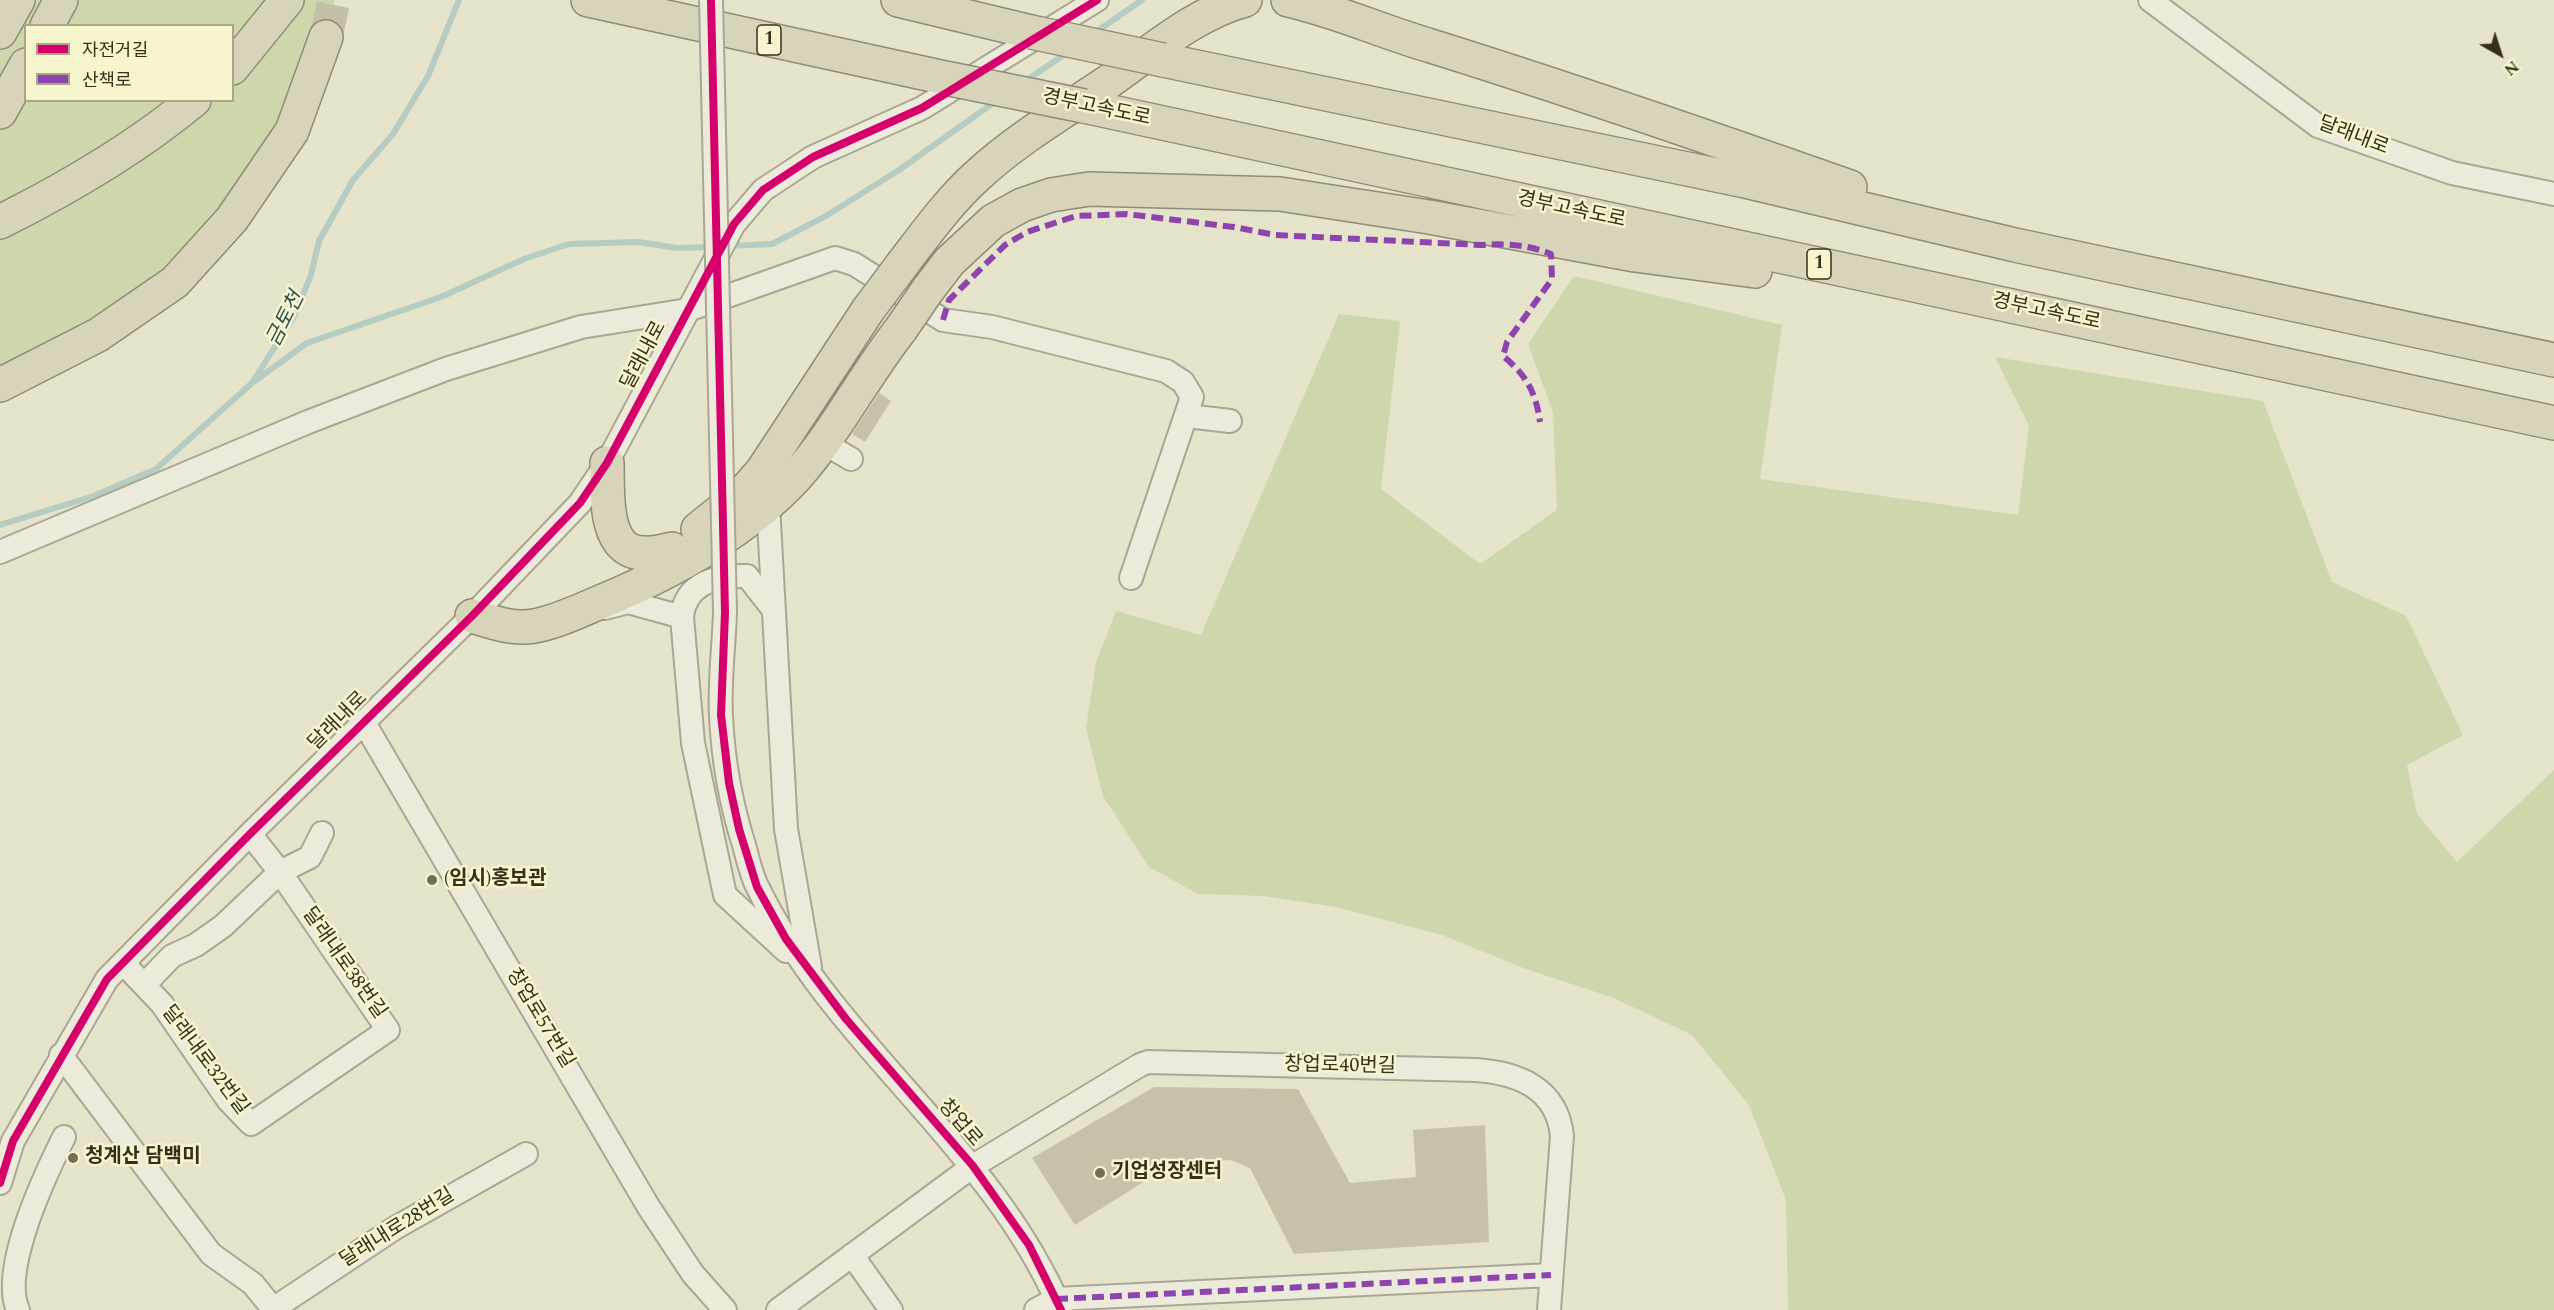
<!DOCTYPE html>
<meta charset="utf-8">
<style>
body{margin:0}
#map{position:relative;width:2554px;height:1310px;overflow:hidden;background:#e5e3c9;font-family:Spectral,"Noto Sans KR",serif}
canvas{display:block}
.legend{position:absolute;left:24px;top:24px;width:210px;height:78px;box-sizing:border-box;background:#f7f5ce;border:2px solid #aaa686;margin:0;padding:8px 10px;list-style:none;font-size:18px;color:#372f1b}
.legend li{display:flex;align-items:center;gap:12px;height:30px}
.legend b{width:30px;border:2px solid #aaa686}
.north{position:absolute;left:2470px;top:24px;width:60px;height:60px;-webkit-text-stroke:4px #f7f5ce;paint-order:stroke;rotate:141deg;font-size:16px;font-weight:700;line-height:24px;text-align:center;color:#372f1b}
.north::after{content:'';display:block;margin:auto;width:21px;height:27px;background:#372f1b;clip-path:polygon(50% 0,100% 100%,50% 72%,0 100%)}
</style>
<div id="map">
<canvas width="2554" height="1310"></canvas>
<ul class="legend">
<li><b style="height:8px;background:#d6006c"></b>자전거길</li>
<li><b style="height:8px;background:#8e44ad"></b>산책로</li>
</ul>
<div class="north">N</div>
</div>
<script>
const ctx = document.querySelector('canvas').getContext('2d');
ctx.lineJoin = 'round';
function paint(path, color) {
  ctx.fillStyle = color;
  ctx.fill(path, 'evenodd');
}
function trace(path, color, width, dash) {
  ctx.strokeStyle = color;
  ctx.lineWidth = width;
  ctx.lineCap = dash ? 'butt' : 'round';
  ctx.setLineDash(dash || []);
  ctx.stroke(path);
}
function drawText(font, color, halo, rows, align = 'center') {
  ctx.font = font + ' Spectral,"Noto Sans KR",serif';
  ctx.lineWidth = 5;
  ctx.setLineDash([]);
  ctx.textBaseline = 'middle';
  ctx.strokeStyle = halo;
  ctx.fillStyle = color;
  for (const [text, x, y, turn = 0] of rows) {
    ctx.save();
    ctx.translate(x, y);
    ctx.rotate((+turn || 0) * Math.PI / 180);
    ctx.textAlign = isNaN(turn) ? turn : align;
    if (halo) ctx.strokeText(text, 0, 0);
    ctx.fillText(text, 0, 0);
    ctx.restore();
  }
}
const green = new Path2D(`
 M0,0H335L326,37L292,131L175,282L0,385ZM26,26H232V100H26Z
 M1574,276L1782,325L1760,479L2018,515L2029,426L1995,357L2263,401L2332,582L2406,616L2463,735L2407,765L2417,814L2457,862L2554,770V1310H1788L1786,1200L1749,1105L1692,1035L1614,998L1526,969L1442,935L1336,907L1263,896L1198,894L1149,867L1103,796L1086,728L1096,663L1116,611L1201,635L1339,314L1400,321L1381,489L1480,564L1557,510L1553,412L1528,344Z`);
const stream = new Path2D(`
 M1093,34L1142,0
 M1024,82L1068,52
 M727,246L772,244L826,216L899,170L996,101
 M252,383L307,343L441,297L524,259L569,244L638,242L677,248L711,247
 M0,525L91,497L156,469L252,383L295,315L311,275L319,241L353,180L393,134L428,76L459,0`);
const building = new Path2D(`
 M879,393L891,401L865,442L852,434Z
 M1154,1087L1298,1089L1350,1183L1416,1177L1413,1130L1485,1125L1489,1242L1294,1254L1250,1168L1231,1160L1172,1164L1075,1225L1032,1158Z`);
const highwayTunnel = new Path2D(`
 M326,37L334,0`);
const minor = new Path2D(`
 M2150,0L2318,126L2452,173L2554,194
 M1187,416L1230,421
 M822,442L851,459
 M768,504L786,829L810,967
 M0,552L308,422L446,369L581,327L688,310L835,258L854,264L943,320L992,327L1166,371L1183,382L1192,397L1131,578
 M605,608L628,602L682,617L693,743L725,895L786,951
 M725,612C724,646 719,682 721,716C723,759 731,804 744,845C748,859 751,875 758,888C835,1046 992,1147 1061,1310
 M682,617C685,582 718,575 747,576L773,609
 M363,721L648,1206L693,1274L725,1310
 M123,963L162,1004L228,1100L251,1124L388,1030L280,872L250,834
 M144,985L172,956L196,945L223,926L280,872L310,857L322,833
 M61,1055L211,1254L253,1284L274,1310
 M0,1183L13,1141L107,979L250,834L472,616L580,503L607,463L734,224L763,190L813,157L922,108L1097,0
 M852,1255L891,1310
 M273,1309L395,1228L526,1154
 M18,1310C0,1270 45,1175 64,1137
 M778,1310L973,1166L1140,1065L1148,1062L1476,1070C1518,1073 1557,1088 1562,1136L1549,1310
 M1036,1310L1056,1299L1551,1275`);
const highway = new Path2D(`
 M588,0L950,79
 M898,0L1031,32
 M1288,0C1337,11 1383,32 1431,46C1572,90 1711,138 1850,187
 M47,26L61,0
 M0,32L18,0
 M1163,60L1745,181L2015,245L2554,360
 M232,68L287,0
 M1084,106L2554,423
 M0,112L26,65
 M0,222C68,188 135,149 194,100
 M904,262C927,232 950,200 978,175C1017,139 1065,111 1108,82C1150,53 1195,13 1245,0
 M927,291L949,262L993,221L1022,205L1051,195L1089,189L1280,194L1429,217L1635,255L1755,271
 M0,385L98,335L175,282L232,219L292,131L326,37
 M607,463C608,491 602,553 644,553C653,554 663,551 672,549
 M698,529L743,493L763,470L868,310
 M472,616C492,622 513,630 534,626C556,622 577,612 598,603C669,574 743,534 796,477C836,432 864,376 901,329`);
const minorBridge = new Path2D(`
 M711,0L725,612`);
const highwayBridge = new Path2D(`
 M1031,32L1163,60
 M950,79L1084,106
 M868,310L904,262
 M901,329L927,291`);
const quiet = new Path2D(`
 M943,320L949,300L1005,245L1027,232L1076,216L1126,214L1234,227L1275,235L1481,245C1505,243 1529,245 1551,254L1552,279L1507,342L1503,356C1526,375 1536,392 1540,422
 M1056,1299L1551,1275`);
const cycleway = new Path2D(`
 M711,0L725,612L721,715L729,783L739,829L757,887L786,939L846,1019L973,1166L1029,1245L1061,1310
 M0,1183L13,1141L107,979L250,834L472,616L580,503L607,463L734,224L763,190L813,157L922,108L1097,0`);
const markers = [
 [432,880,6,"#746e58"],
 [73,1158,6,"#746e58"],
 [1100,1173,6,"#746e58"]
];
const shields = [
 [769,40,24],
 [1819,264,24]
];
const shieldNames = [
 ["1",769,40],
 ["1",1819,264]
];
const streetNames = [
 ["경부고속도로",1096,109,12],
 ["달래내로",2353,137,21],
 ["경부고속도로",1571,211,12],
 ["경부고속도로",2046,313,12],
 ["달래내로",645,356,-62],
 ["달래내로",339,722,-45],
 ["달래내로38번길",343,964,55],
 ["창업로57번길",539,1019,59],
 ["달래내로32번길",204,1061,53],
 ["창업로40번길",1340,1067,1],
 ["창업로",959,1124,49],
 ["달래내로28번길",398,1229,-32]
];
const poiNames = [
 ["(임시)홍보관",444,880],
 ["청계산 담백미",85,1158],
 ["기업성장센터",1112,1173]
];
const waterNames = [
 ["금토천",287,320,-63]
];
paint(green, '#cdd7ab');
trace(stream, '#b6cbc2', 6);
paint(building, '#c8c1aa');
trace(highwayTunnel, '#c2bfa6', 33, [33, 16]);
trace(minor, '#a9a693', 26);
trace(highway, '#8f8b7a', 36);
trace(minor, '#ecebdb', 22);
trace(highway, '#d8d4ba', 33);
trace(minorBridge, '#a9a693', 26, []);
trace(highwayBridge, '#8f8b7a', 36, []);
trace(minorBridge, '#ecebdb', 22);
trace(highwayBridge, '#d8d4ba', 33);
trace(quiet, '#8e44ad', 6, [12, 6]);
trace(cycleway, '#d6006c', 8);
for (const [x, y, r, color] of markers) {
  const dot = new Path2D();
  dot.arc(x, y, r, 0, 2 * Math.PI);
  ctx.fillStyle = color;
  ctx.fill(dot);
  trace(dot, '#f7f5ce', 2);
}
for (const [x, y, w] of shields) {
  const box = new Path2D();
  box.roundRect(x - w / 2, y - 15, w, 30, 4.5);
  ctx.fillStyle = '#f7f5ce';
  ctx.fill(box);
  trace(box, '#372f1b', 1.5);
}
drawText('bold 18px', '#372f1b', null, shieldNames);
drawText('20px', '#372f1b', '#f7f5ce', streetNames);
drawText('bold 20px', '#372f1b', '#f7f5ce', poiNames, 'left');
drawText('italic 21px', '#2a5058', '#f7f5ce', waterNames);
</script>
